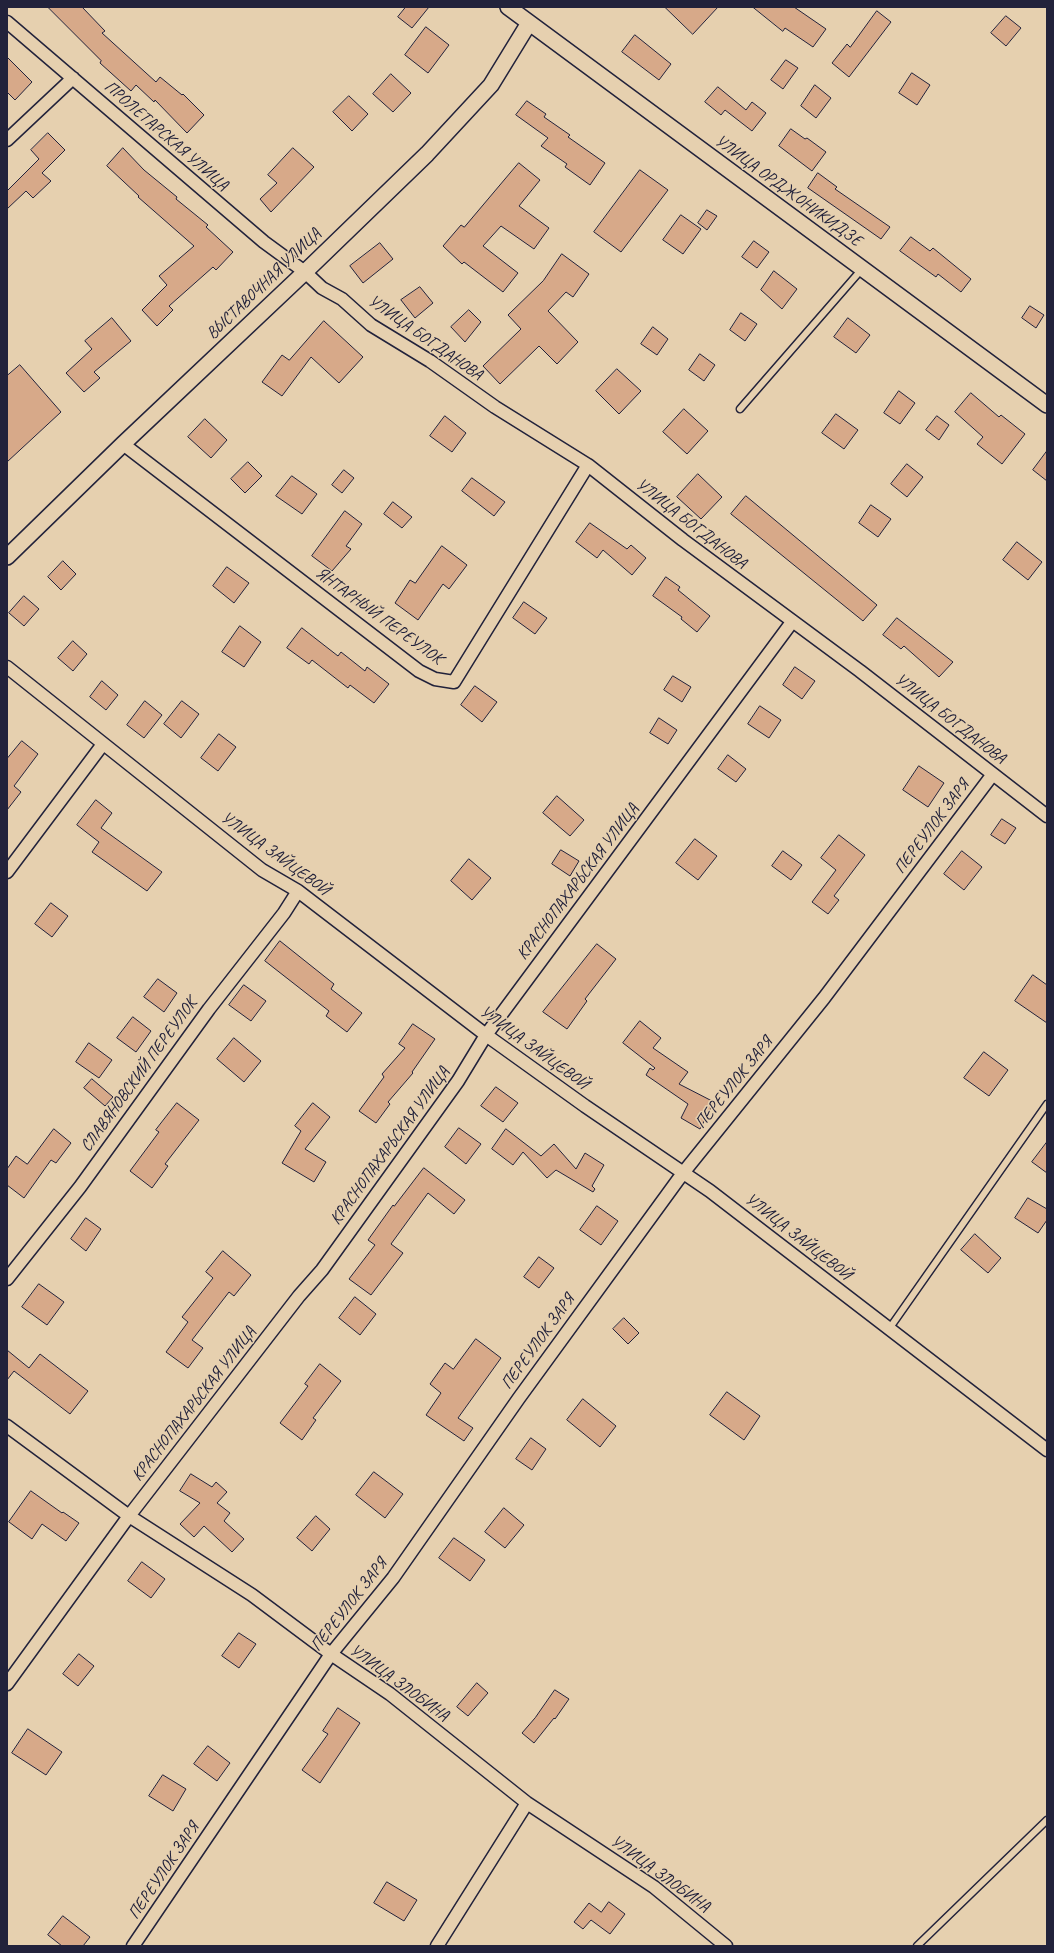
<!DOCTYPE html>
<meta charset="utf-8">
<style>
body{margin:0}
#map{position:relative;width:1054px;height:1953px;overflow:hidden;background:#e6d0af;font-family:Caveat,sans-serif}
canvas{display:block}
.frame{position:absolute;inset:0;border:8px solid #22223b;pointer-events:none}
</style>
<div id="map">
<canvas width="1054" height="1953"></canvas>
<div class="frame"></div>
</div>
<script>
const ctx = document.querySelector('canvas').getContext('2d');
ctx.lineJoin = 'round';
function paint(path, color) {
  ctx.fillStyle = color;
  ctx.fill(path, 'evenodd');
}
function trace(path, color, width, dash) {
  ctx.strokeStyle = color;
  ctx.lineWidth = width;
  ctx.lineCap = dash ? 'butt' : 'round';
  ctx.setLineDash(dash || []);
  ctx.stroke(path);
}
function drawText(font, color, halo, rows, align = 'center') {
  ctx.font = font + ' Caveat,sans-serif';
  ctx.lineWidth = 3;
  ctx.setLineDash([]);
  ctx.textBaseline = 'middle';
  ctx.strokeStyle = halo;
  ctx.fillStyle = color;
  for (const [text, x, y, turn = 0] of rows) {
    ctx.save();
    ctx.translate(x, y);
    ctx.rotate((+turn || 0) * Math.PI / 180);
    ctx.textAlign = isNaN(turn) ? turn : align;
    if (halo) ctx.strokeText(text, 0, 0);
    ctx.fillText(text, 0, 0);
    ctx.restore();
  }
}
const building = new Path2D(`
 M48,7H82L105,31L102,33L156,82L160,77L182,95L183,94L204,115L187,133L155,100L154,102L136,85L131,91L100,63L101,61Z
 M406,7H429L412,28L398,17Z
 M665,7H718L693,34Z
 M753,7H794L826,29L813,47L785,28L783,31Z
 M877,11L891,22L849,77L832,63L847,44L850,47Z
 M1006,16L1021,28L1006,46L991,33Z
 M426,27L449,45L428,73L405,55Z
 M635,35L671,64L659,80L622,52Z
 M7,57L32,82L15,100L7,92Z
 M786,60L798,68L783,89L771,80Z
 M912,73L930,85L917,105L899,93Z
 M391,74L411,93L393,112L373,94Z
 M815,85L831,98L816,118L801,106Z
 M718,87L746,110L752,102L766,113L752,131L725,110L721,115L705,102Z
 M349,96L368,114L352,131L333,112Z
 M527,101L546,114L544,117L570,135L568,137L605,163L590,185L565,167L567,164L541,146L548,138L516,115Z
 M791,129L805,139L807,138L826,152L812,171L779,146Z
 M48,133L65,150L42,173L51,181L33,198L26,191L7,209V191L39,159L31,150Z
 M123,148L144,170L177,197L176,199L208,225L206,227L233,252L216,270L213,267L169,306L173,310L157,326L142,310L167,285L159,276L194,246L138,197L139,196L107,166Z
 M293,148L314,167L271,212L260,199L277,183L268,175Z
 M519,163L540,180L519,206L549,228L534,249L501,226L483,246L518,273L503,292L464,262L462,264L443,246L461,225L464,227Z
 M640,170L668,190L621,252L594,232Z
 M818,173L837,187L835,189L890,227L881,239L808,188Z
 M707,210L717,216L707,230L698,223Z
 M681,215L701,229L683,254L663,240Z
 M911,237L930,251L933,248L971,279L961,292L938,274L936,277L900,251Z
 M754,241L769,252L757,268L742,257Z
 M380,243L393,259L363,283L350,266Z
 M562,254L589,274L573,297L566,292L548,311L578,342L557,364L539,346L500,384L483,366L521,329L508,315L543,281Z
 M774,271L797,289L782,309L761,290Z
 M420,287L433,303L415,318L401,300Z
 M1030,306L1044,315L1036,328L1022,318Z
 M469,310L481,322L465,342L451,327Z
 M741,313L757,324L745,341L730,330Z
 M112,318L131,341L94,372L100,378L84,392L66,373L92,349L85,341Z
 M848,318L870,335L856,353L834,337Z
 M324,321L363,357L339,383L311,357L282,396L262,382L282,355L289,360Z
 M653,327L668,339L657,355L641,344Z
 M700,354L715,365L704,381L689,370Z
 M20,365L61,412L7,462V376Z
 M617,369L641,391L619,414L596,391Z
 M899,391L915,403L900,424L884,413Z
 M971,393L999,417L1001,415L1025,434L1002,464L977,444L983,437L955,412Z
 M684,409L708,431L687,454L663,432Z
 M836,414L858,430L844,449L822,433Z
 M445,416L466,433L452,452L430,436Z
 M937,416L949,425L939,440L926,430Z
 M205,419L227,440L211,458L188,437Z
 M1047,451V481L1033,470Z
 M248,462L262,476L245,493L231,479Z
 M907,464L923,477L907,497L891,484Z
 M344,470L354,478L342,493L332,485Z
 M698,474L722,497L701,519L677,497Z
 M292,476L317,494L302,514L276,496Z
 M472,478L505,502L494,516L462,491Z
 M746,496L877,605L863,621L731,514Z
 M393,502L412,517L402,528L384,514Z
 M871,505L891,519L878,537L859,523Z
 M345,511L362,524L346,546L351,549L332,571L312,556Z
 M590,523L627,549L631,545L646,558L632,575L603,550L597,558L576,542Z
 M1017,542L1042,562L1028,580L1003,560Z
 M442,546L467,565L449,589L443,584L418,620L395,603L410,580L415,583Z
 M63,561L76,574L61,590L48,577Z
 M227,567L249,583L234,603L213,586Z
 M666,577L680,587L678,590L710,616L697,632L681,619L682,617L653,596Z
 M24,596L39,609L24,626L9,613Z
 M524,602L547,618L535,634L513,618Z
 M897,618L953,662L939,677L904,646L901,649L883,635Z
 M240,626L261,642L244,667L222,652Z
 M302,628L338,656L341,652L365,671L367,667L389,684L374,703L350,685L348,688L312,660L309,664L287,648Z
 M73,641L87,654L73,671L58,658Z
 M795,667L815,681L802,699L783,685Z
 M673,676L691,687L682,702L664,690Z
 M102,681L118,695L106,710L90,697Z
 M475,686L497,702L482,722L461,705Z
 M145,701L162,715L144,738L127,725Z
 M182,701L199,714L181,738L164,724Z
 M760,706L781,720L769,738L748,724Z
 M659,718L677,730L668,744L650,733Z
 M219,734L236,747L218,771L201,758Z
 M22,741L38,754L14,786L21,792L7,810V759Z
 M728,755L746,769L736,782L718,769Z
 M919,766L944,783L928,807L903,790Z
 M557,796L584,820L570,836L543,813Z
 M96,800L112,813L101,828L162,872L147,891L92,852L99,842L77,825Z
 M1002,819L1016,828L1005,844L991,835Z
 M839,835L865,855L834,896L839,900L828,914L812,902L836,870L821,858Z
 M695,839L717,856L698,880L676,863Z
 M561,850L579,861L570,876L552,864Z
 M783,851L802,865L791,880L772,866Z
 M962,851L982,867L964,890L944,874Z
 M469,859L491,878L472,900L451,881Z
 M51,903L68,916L52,937L35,924Z
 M280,941L334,984L331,989L362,1013L347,1032L326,1016L329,1011L265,961Z
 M597,944L616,959L585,999L587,1001L567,1029L543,1012Z
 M1033,975L1047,985V1023L1015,1001Z
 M158,979L177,993L164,1012L144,997Z
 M244,985L266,1001L251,1021L229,1005Z
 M133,1017L151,1031L136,1052L117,1038Z
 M640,1021L661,1038L653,1048L688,1072L679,1084L714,1102L700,1129L681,1118L688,1104L646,1075L650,1068L653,1070L655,1068L623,1043Z
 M413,1024L435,1039L412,1072L413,1073L388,1102L390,1104L376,1123L359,1111L384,1077L382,1074L405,1048L399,1044Z
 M234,1038L261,1061L244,1082L217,1059Z
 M89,1043L112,1060L99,1078L76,1062Z
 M984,1052L1008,1070L989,1096L964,1078Z
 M92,1079L113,1097L105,1106L84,1088Z
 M496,1087L518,1103L503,1122L481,1106Z
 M177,1103L199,1120L165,1164L168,1166L152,1188L130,1171L159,1132L156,1130Z
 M313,1103L330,1117L305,1149L326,1162L314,1182L282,1163L301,1131L295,1126Z
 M459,1128L481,1144L466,1164L445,1147Z
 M54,1129L71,1143L56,1163L51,1160L24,1198L7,1185V1169L16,1156L27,1164Z
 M506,1129L541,1156L554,1144L576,1169L585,1153L604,1165L592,1186L595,1189L593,1192L556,1170L547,1178L523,1152L513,1165L492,1149Z
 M1047,1142V1173L1032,1162Z
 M424,1168L465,1200L454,1214L428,1193L391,1244L403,1253L371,1295L349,1279L375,1245L368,1240L393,1205L394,1206Z
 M1028,1198L1047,1209V1220L1038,1233L1015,1218Z
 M597,1206L618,1221L601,1245L580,1230Z
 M86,1218L101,1229L86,1251L71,1239Z
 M975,1234L1001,1258L988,1273L961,1250Z
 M223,1251L251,1275L234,1296L229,1292L192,1340L203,1348L188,1368L166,1352L188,1322L182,1317L213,1278L206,1272Z
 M539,1257L554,1268L539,1288L524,1277Z
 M39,1284L64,1302L47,1325L22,1307Z
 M355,1297L376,1314L360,1335L339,1318Z
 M624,1318L639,1333L628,1344L613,1329Z
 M476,1339L501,1358L458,1418L473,1428L464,1441L426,1415L441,1393L430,1384L445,1363L453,1369Z
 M7,1350L29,1368L40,1354L88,1391L70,1414L14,1371L7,1380Z
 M320,1364L341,1381L313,1418L316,1420L302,1440L280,1423L308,1386L305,1384Z
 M727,1392L760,1416L744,1440L710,1415Z
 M583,1399L616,1426L600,1447L567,1420Z
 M531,1438L546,1449L532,1470L516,1459Z
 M374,1472L403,1494L385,1518L356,1495Z
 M191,1474L212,1487L216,1482L227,1492L217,1503L230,1513L224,1521L244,1539L232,1552L204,1526L194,1537L180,1524L200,1503L180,1491Z
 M31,1491L62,1513L63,1512L79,1523L66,1541L42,1524L32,1539L9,1522Z
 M504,1508L524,1525L505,1548L485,1532Z
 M316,1516L330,1529L312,1551L297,1538Z
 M454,1538L485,1560L470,1581L439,1558Z
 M142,1562L165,1579L151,1598L128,1581Z
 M239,1633L256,1644L239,1668L222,1656Z
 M79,1654L94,1666L78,1686L63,1674Z
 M477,1683L488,1693L468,1716L457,1707Z
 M555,1690L569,1699L555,1719L554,1718L534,1743L522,1733L535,1718Z
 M338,1708L360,1723L320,1783L302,1770L328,1734L323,1731Z
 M28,1729L62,1752L46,1775L12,1753Z
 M208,1746L230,1763L217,1781L194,1764Z
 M163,1775L186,1789L173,1811L149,1796Z
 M387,1882L417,1900L404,1921L374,1903Z
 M609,1902L625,1914L610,1934L591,1920L583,1929L574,1922L589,1903L601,1912Z
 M63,1916L90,1937L83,1946H62L48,1935Z`);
const service = new Path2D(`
 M740,409L862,269
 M889,1329L1047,1104
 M917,1946L1047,1820`);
const minor = new Path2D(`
 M7,22L264,242L305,272L322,288L342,299L371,325L430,361L495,407L588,465L683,540L860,671L1047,816
 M7,140L73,78
 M123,444L419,671L435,679L454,682L588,465
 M7,667L262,870L298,891L486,1035L585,1106L710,1191L1047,1450
 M7,872L103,744
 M7,1279L80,1187L209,1009L284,913L298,891
 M7,1426L129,1516L252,1595L331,1654L390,1694L527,1803L654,1887L726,1946
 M7,1684L129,1516L299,1296L322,1270L458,1081L486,1035L792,622
 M133,1946L331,1654L393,1578L519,1398L683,1173L824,998L993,774
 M437,1946L527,1803`);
const tertiary = new Path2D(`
 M508,7L1047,405
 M7,557L123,444L305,272L427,154L491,85L529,23`);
const streetNames = [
 ["ПРОЛЕТАРСКАЯ УЛИЦА",166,136,41],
 ["УЛИЦА ОРДЖОНИКИДЗЕ",788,191,36],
 ["ВЫСТАВОЧНАЯ УЛИЦА",264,284,-44],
 ["УЛИЦА БОГДАНОВА",425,338,35],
 ["УЛИЦА БОГДАНОВА",691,524,38],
 ["ЯНТАРНЫЙ ПЕРЕУЛОК",379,616,36],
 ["УЛИЦА БОГДАНОВА",950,719,38],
 ["ПЕРЕУЛОК ЗАРЯ",932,827,-53],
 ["УЛИЦА ЗАЙЦЕВОЙ",275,854,36],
 ["КРАСНОПАХАРЬСКАЯ УЛИЦА",578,882,-53],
 ["УЛИЦА ЗАЙЦЕВОЙ",534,1048,36],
 ["СЛАВЯНОВСКИЙ ПЕРЕУЛОК",139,1075,-54],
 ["ПЕРЕУЛОК ЗАРЯ",734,1083,-51],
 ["КРАСНОПАХАРЬСКАЯ УЛИЦА",390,1146,-54],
 ["УЛИЦА ЗАЙЦЕВОЙ",798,1237,38],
 ["ПЕРЕУЛОК ЗАРЯ",538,1342,-54],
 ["КРАСНОПАХАРЬСКАЯ УЛИЦА",194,1404,-52],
 ["ПЕРЕУЛОК ЗАРЯ",349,1605,-52],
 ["УЛИЦА ЗЛОБИНА",399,1683,36],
 ["ПЕРЕУЛОК ЗАРЯ",164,1871,-56],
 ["УЛИЦА ЗЛОБИНА",660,1874,36]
];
paint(building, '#d7a989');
trace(building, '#22223b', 1);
trace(service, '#22223b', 9);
trace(minor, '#22223b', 15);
trace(tertiary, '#22223b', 18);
trace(service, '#e6d0af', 6);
trace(minor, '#e6d0af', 12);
trace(tertiary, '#e6d0af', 15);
drawText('17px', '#22223b', '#e6d0af', streetNames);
</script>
